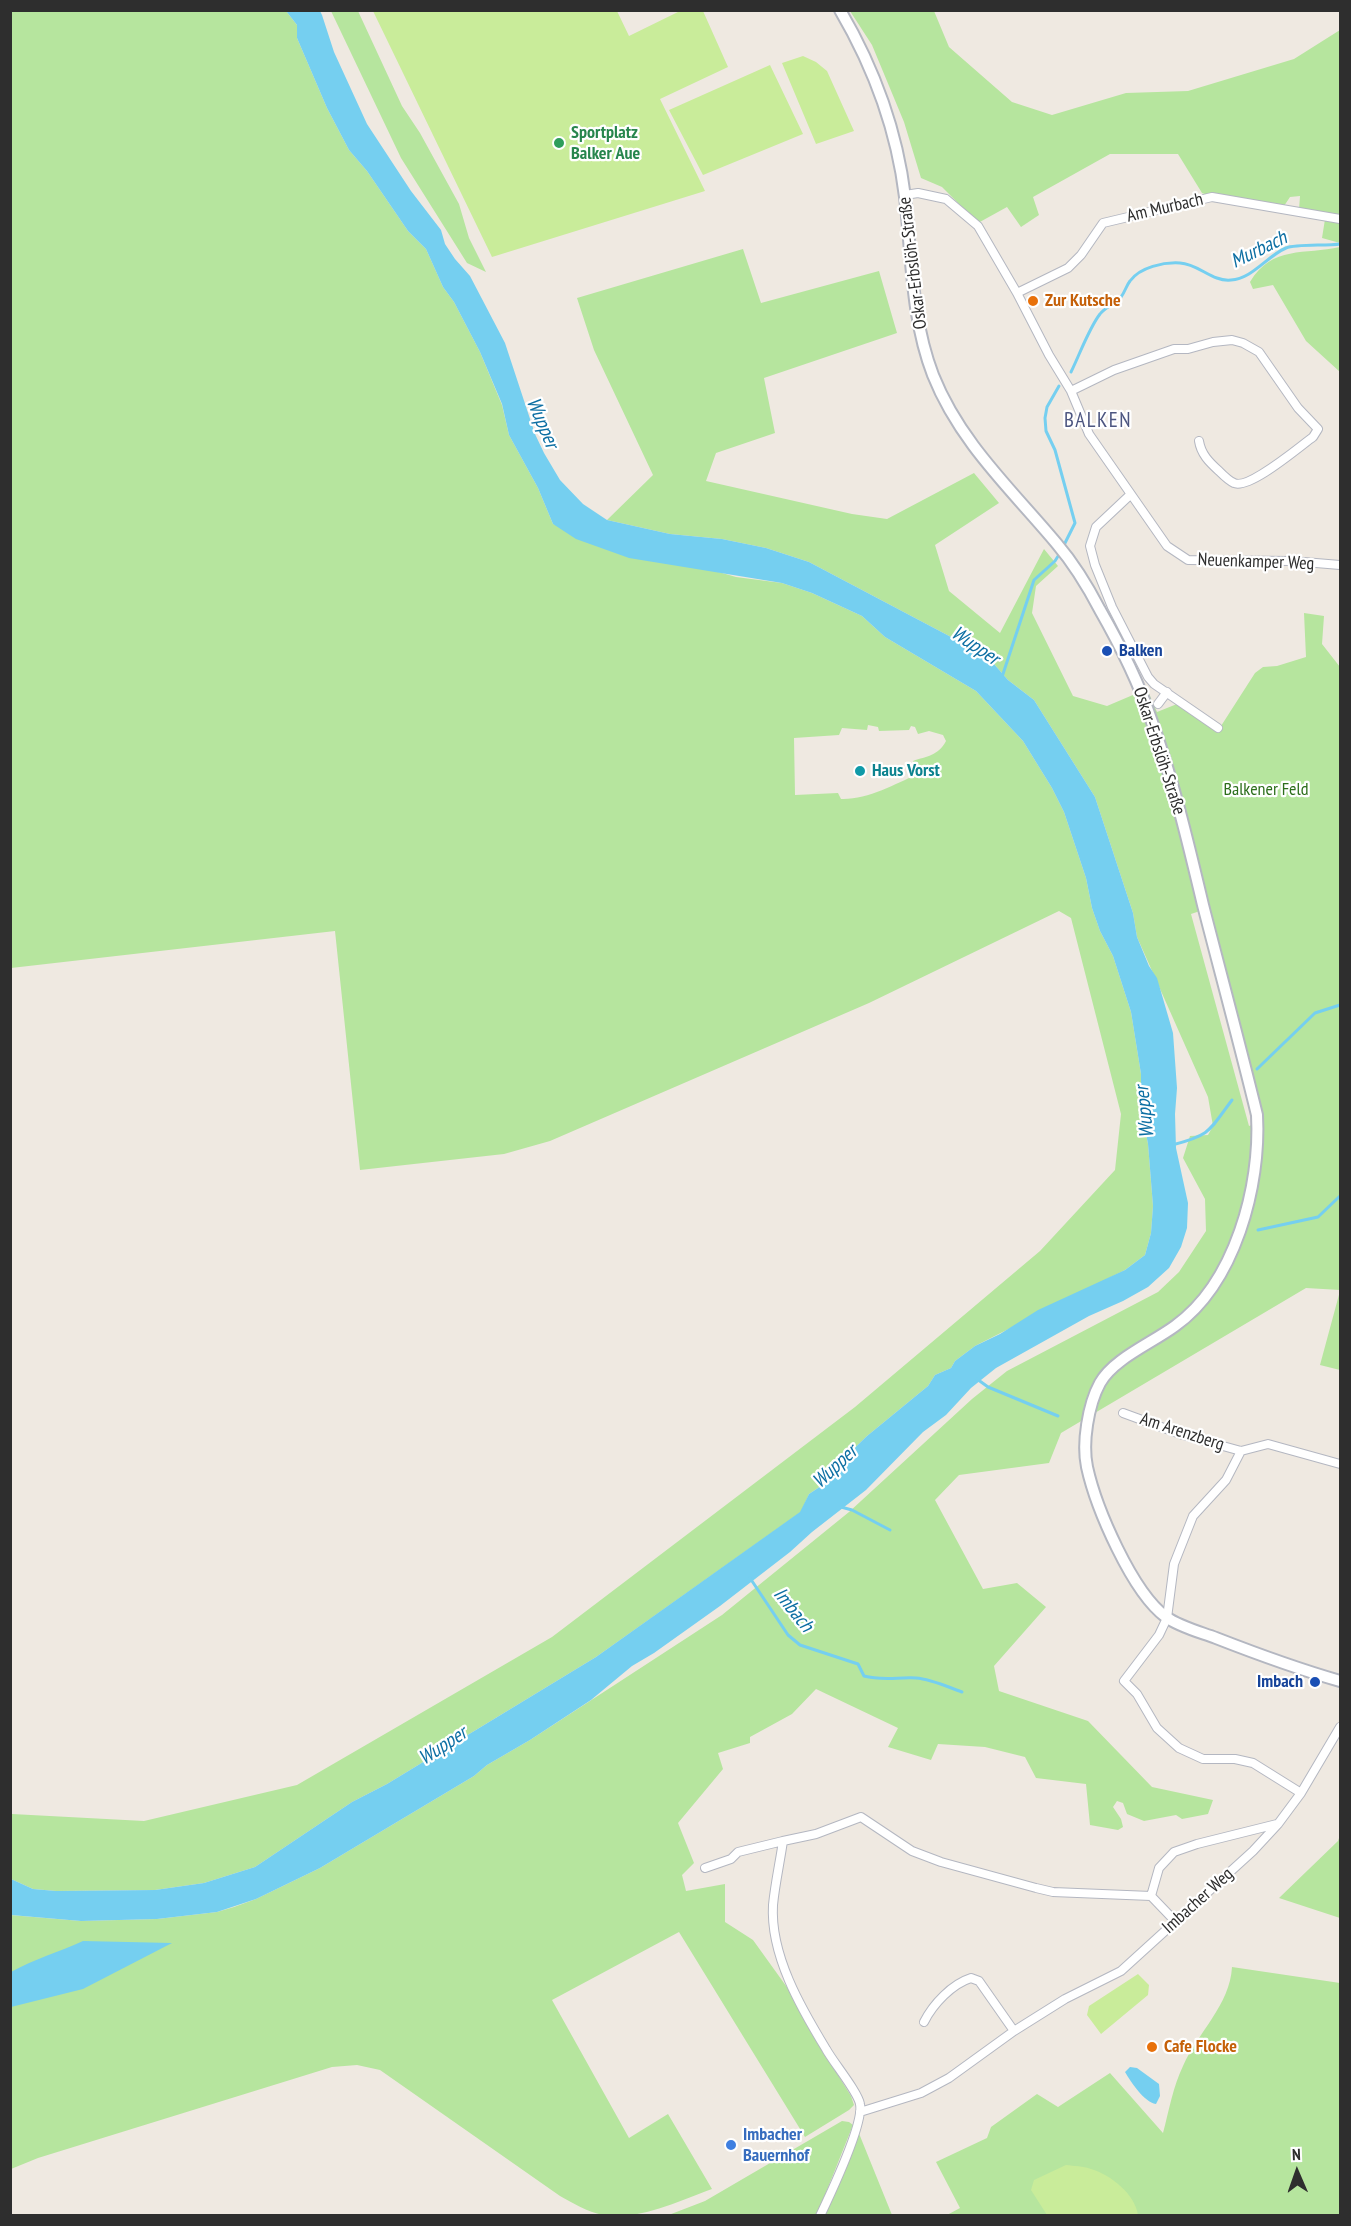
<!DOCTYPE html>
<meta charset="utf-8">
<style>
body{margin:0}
#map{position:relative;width:1351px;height:2226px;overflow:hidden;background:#efe9e1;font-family:"PT Sans Narrow",sans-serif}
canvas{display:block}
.frame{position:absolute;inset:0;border:12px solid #2e2e2e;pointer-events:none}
.north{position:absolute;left:1267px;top:2142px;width:60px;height:60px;-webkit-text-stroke:4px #fff;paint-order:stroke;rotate:358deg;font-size:16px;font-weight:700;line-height:24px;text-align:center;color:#2e2e2e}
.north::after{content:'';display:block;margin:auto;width:21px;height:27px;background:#2e2e2e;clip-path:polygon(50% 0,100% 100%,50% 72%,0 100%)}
</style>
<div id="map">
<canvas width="1351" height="2226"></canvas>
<div class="frame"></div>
<div class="north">N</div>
</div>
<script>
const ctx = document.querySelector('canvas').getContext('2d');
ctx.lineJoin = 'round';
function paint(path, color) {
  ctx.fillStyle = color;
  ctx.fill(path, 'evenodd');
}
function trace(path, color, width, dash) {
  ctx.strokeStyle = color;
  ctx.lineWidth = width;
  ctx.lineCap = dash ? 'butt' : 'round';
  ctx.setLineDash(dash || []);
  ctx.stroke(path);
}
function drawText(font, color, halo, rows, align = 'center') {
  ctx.font = font + ' "PT Sans Narrow",sans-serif';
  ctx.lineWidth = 4.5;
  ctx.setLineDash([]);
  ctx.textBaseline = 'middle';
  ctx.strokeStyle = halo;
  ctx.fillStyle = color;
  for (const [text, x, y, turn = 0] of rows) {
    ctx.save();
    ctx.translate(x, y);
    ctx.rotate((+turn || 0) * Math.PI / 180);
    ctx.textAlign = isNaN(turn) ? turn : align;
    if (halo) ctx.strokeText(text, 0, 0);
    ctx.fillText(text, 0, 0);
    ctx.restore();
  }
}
const green = new Path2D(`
 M11,11H286L297,25V38L327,108L349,150L367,171L408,231L426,249L443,287L454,302L480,352L502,405L509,435L538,488L553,524L736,577L782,583L812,593L862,616L885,637L976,691L1023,741L1052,788L1064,812L1086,878L1092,908L1100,931L1113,956L1131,1012L1141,1074V1108L1148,1144L1153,1206L1151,1233L1145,1255L1125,1270L975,1346L955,1361L951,1368L935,1375L928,1386L867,1436L836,1466L827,1482L809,1494L801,1512L596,1657L387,1784L352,1802L255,1867L204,1883L155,1890L56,1891L33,1889L11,1879L10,1818L12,1814L144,1821L297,1785L552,1637L855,1407L1040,1251L1115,1170L1121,1114L1071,918L1059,911L869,1003L550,1141L504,1154L360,1170L335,931L11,968ZM868,725L878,727L879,731L909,730L911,726L915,727L918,734L929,731L943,735L946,741C938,756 927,756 913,761L918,774C895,784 867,800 841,799L838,793L795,795L794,738L839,735L842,728L867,730Z
 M331,11H358L402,106L420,133L459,204L469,238L486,272L467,263L401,158Z
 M850,11H934L949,47L1012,102L1052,115L1126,93L1188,91L1294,59L1340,30V243L1322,238L1326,213L1299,210L1300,196L1290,197L1284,206L1223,201L1202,193L1178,154H1110L1033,197L1039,215L1021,227L1007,207L978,223L942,187L921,178L904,122L872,45Z
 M1340,247V372L1306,341L1273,285L1253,289L1250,282C1272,245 1305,255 1340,247Z
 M743,249L761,303L879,271L897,333L764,378L775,433L716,453L706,481L852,514L887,519L974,473L999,503L935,545L949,591L1000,633L1044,549L1058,566L1036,586L1032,613L1073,696L1107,706L1147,689L1157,712L1177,704L1221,726L1255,673L1263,667L1277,666L1306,657L1304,613L1324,616L1322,644L1340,667V1290L1306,1288L1061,1433L1049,1463L959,1475L935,1500L983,1589L1017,1583L1046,1607L994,1666L999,1691L1088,1721L1152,1787L1213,1800L1208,1814L1182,1819L1176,1815L1144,1821L1127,1814L1123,1803L1117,1801L1113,1807L1121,1819L1123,1827L1118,1830L1090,1825L1086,1784L1036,1778L1025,1757L985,1747L938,1744L931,1760L888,1747L898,1728L816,1689L792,1714L750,1737V1743L718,1753L723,1769L678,1823L694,1863L682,1875L686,1891L725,1884V1922L753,1940L794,1997L812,2033L851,2096L854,2105L849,2110L805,2137L679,1932L552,2000L629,2138L668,2114L712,2189C678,2201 639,2221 603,2215C587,2212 573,2203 560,2196L380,2070L357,2065L332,2067L38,2158L11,2169L10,1915L81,1921L157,1919L217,1912L234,1907L256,1899L320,1868L474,1776L487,1765L530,1740L722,1615L849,1512L972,1399L1007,1371L1158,1292L1179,1272L1206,1231L1205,1199L1183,1158L1190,1136L1208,1135L1213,1126L1208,1097L1137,937L1133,913L1095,797L1034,700L1008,680L987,656L809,562L766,548L722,539L670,534L607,520L653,475L594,350L577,298ZM1209,908L1263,1121L1249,1126L1191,914Z
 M1340,1291V1370L1320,1365Z
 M1340,1835V1918L1279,1898L1338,1841Z
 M1232,1967L1340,1983V2215H947L960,2208L936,2162L987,2138L991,2127L1037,2094L1058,2107L1110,2073L1163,2133C1169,2110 1173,2087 1183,2066C1198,2032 1230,2005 1232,1967Z
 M842,2121L849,2122L853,2125L817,2215L666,2216L705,2201Z
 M858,2131L892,2215H825Z`);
const pitch = new Path2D(`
 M373,11H617L629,36L680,11H703L728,67L660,99L705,191L492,257Z
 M803,56L816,62L827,71L854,131L816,144L782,63Z
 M770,65L803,134L703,175L669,110Z
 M1138,1974L1149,1985L1148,1995L1101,2034L1087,2015L1089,2006Z
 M1066,2165C1074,2166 1083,2166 1091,2169C1111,2175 1135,2194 1138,2215H1047L1031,2190L1034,2180Z`);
const water = new Path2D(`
 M286,11H320L322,15L334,52L367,124L411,191L441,230L445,244L455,259L470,276L505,343L535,434L544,453L560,480L583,504L607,520L670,534L722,539L766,548L809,562L987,656L1008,680L1034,700L1095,797L1133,913L1137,937L1149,966L1157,978L1173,1033L1177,1088L1175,1114L1176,1148L1188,1203L1187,1228L1181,1247L1169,1268L1148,1287L1123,1301L1089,1316L996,1368L971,1388L946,1415L923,1432L866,1490L812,1532L790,1552L720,1606L654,1653L632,1666L591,1700L530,1740L487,1765L474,1776L320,1868L256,1899L217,1912L157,1919L81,1921L11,1915V1879L33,1889L56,1891L155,1890L204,1883L255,1867L352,1802L387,1784L596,1657L800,1512L809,1494L827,1482L836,1466L867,1436L928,1386L935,1375L951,1368L955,1361L975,1346L1000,1334L1038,1310L1125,1270L1145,1255L1151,1233L1153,1206L1148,1144L1141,1108V1074L1131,1012L1113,956L1100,931L1092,908L1086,878L1064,812L1052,788L1023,741L976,691L885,637L862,616L812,593L782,583L629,558L576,539L553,524L538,488L509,435L502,404L480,352L454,302L443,287L426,249L408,231L367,171L349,150L327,108L297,38V25Z
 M83,1941L172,1943L83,1989L11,2007V1972C34,1959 59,1952 83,1941Z
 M1130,2067L1137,2068L1159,2084L1160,2096L1156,2104C1144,2102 1131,2082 1125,2072Z`);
const stream = new Path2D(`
 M1071,372C1079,356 1089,328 1100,314C1105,307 1115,304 1121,297C1125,292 1126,286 1130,281C1140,267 1164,262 1180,263C1199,264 1212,282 1231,280C1252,279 1267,256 1286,248C1296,244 1326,246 1340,244
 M1059,386L1047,407L1045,418L1046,431L1055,450L1075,523L1063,547
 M1002,677L1034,580L1055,561L1060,553
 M1257,1069L1315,1013L1340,1005
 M1172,1145C1211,1135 1209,1131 1232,1100
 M1258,1230L1318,1217L1340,1196
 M977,1379L988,1387L1058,1416
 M841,1507L852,1510L890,1530
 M750,1578L788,1635L800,1645L858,1664L864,1676C882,1681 898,1677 916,1678C931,1679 948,1687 962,1692`);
const street = new Path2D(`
 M905,195L918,193L946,199L978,226L1017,293L1049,355L1071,391L1089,434L1167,546L1188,560L1292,561L1340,565
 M1017,293L1068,268L1081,255L1103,223L1212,197L1340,219
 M1071,391L1114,370L1174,349H1188L1213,342L1232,340L1243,343L1259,352L1298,408L1318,429L1313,437C1299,447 1249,490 1234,483C1229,481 1223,475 1219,471C1209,462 1201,454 1199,441
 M1130,495L1096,527L1090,546L1095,565L1112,607L1148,677L1154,684L1218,728
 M1158,704L1167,692
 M1123,1413L1183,1435L1241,1451L1268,1444L1340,1464
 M1241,1451L1226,1480L1193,1516L1174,1564L1167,1618L1159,1635L1124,1681L1137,1694L1157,1728L1179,1748L1203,1759H1235L1253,1763L1301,1793
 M705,1868L731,1859L738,1852L783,1841
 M1151,1896L1159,1868L1174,1852L1197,1844L1277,1824
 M924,2022C933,2004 952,1984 971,1978L979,1981L1014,2031
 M860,2112L921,2093L949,2078L1014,2031L1065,1999L1121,1971L1253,1851L1278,1824L1301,1793L1340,1727
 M820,2216C830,2195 864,2123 860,2104C858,2092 833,2062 826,2049C801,2008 770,1955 773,1905C775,1884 780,1862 783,1841L816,1834L861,1817L912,1851L941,1862L1036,1888L1053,1892L1151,1896L1175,1921`);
const secondary = new Path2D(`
 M840,10C874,68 897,131 905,197C912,257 911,318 933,375C960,443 1012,490 1057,544C1074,564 1088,587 1100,610C1120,645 1138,681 1151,719C1173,779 1188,842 1203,905C1221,975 1240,1045 1257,1115C1261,1186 1235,1283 1175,1326C1152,1343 1113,1359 1100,1383C1088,1405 1082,1443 1087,1467C1096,1508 1132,1592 1166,1617C1180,1627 1200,1632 1216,1638C1257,1654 1298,1669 1340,1681`);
const markers = [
 [559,143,6,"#2e9e5b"],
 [1033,301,6,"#e8710a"],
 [1107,651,6,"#1a4fb4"],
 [860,771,6,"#0f9aa8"],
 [1315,1682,6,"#1a4fb4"],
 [1152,2047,6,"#e8710a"],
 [731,2145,6,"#3f7fe0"]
];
const leisureNames = [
 ["Sportplatz",571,133],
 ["Balker Aue",571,154]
];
const streetNames = [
 ["Am Murbach",1165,208,-13],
 ["Oskar-Erbslöh-Straße",913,263,-97],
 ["Neuenkamper Weg",1256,562,2],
 ["Oskar-Erbslöh-Straße",1159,751,72],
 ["Am Arenzberg",1182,1432,18],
 ["Imbacher Weg",1198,1901,-42]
];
const foodNames = [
 ["Zur Kutsche",1045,301],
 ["Cafe Flocke",1164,2047]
];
const transitNames = [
 ["Balken",1119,651],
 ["Imbach",1303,1682,"right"]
];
const cultureNames = [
 ["Haus Vorst",872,771]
];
const parkNames = [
 ["Balkener Feld",1266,790]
];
const shopNames = [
 ["Imbacher",743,2135],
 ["Bauernhof",743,2156]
];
const waterNames = [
 ["Murbach",1259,250,-26],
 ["Wupper",542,423,67],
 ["Wupper",975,646,34],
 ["Wupper",1145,1112,-96],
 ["Wupper",835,1467,-43],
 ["Imbach",793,1610,51],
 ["Wupper",443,1746,-33]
];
const quarterNames = [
 ["BALKEN",1098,421]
];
paint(green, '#b6e59e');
paint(pitch, '#c9ec9a');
paint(water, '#75cff0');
trace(stream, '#75cff0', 3);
trace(street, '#b4b7c1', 10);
trace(secondary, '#b4b7c1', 14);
trace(street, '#fff', 8);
trace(secondary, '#fff', 10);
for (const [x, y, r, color] of markers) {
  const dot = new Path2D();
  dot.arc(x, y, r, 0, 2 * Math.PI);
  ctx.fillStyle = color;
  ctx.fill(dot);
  trace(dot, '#fff', 2);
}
drawText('bold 18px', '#27864d', '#fff', leisureNames, 'left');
drawText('18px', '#2e2e2e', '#fff', streetNames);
drawText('bold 18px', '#c56008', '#fff', foodNames, 'left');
drawText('bold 18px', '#164399', '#fff', transitNames, 'left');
drawText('bold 18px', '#0d838f', '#fff', cultureNames, 'left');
drawText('18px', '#2c6e1b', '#fff', parkNames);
drawText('bold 18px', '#366cbe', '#fff', shopNames, 'left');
drawText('italic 20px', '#0d6fa3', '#fff', waterNames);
ctx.letterSpacing = '1.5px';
drawText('21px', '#4d5680', '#fff', quarterNames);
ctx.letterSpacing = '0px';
</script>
